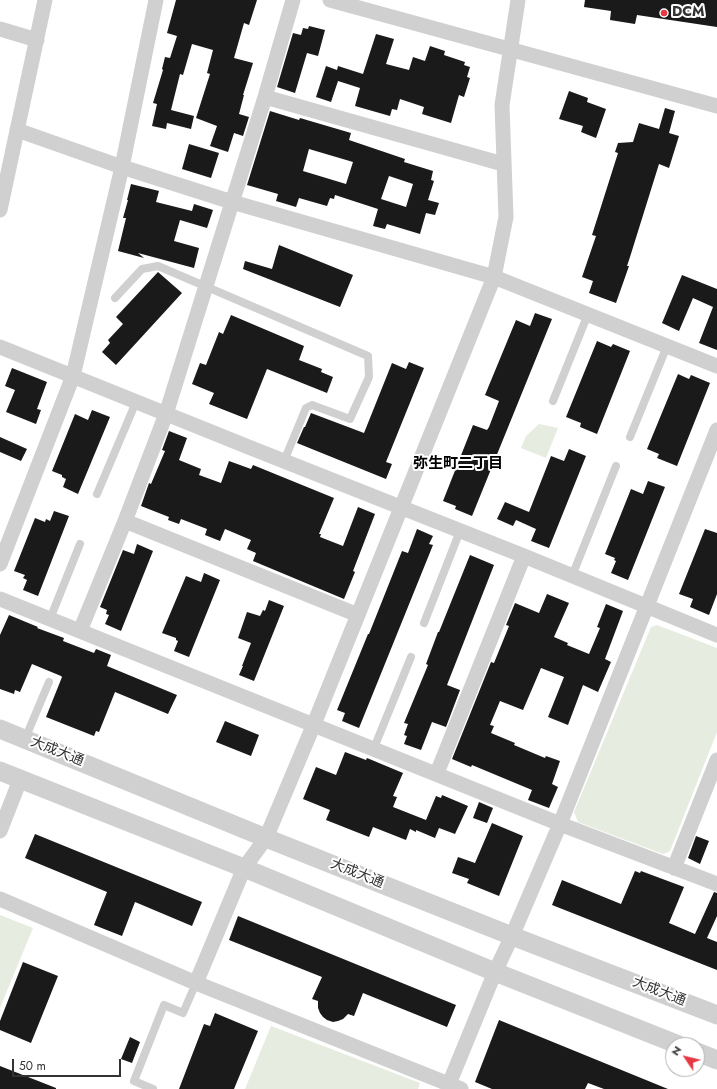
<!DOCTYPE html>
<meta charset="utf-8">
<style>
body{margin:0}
#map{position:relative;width:717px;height:1089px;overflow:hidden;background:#fff;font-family:Jost,sans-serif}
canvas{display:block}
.north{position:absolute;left:665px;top:1037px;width:40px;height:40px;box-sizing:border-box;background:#fff;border:1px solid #adadad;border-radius:50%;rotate:305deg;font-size:11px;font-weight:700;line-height:16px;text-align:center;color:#333}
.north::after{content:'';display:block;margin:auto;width:14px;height:18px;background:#e63946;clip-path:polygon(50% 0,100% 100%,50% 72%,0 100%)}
.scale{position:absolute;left:12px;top:1059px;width:109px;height:18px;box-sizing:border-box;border:2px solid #333;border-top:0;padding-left:5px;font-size:12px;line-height:14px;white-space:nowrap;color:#333;-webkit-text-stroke:3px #fff;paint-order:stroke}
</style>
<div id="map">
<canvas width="717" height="1089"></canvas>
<div class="north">N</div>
<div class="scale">50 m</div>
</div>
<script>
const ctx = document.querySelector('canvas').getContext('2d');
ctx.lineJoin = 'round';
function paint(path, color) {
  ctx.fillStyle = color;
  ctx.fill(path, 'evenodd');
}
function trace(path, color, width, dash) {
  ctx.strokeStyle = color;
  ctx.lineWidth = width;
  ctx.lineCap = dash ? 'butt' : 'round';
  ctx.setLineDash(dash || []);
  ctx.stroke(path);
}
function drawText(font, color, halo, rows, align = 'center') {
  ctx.font = font + ' Jost,"Noto Sans JP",sans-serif';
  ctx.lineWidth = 4;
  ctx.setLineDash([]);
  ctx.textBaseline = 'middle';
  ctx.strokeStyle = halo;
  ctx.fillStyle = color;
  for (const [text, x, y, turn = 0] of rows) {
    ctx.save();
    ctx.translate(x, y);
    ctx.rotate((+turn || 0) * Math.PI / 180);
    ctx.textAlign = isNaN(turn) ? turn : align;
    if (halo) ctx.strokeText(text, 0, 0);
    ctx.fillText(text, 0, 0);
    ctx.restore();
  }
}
const green = new Path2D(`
 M539,424L558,428L546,458L521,448L526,436Z
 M657,625L717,648V732L670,851L663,854L578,822L574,812L651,627Z
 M0,915L33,928L0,1008Z
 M271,1026L420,1083L418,1089H245Z`);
const building = new Path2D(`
 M176,0H257L249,25L244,23L234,58L253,63L243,95H244L239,114L249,117L243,136L234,133L228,152L210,146L217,126L196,118L210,74L207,73L213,50L192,44L183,75L180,74L171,110L194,116L191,129L167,123L166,129L152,126L157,104L153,103L163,70L162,69L165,57L170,58L177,36L167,33Z
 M585,0H717V27L637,15L635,24L610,20L611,11L584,7Z
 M309,26L325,30L318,56L307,53L295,93L277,87L293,33L301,35L303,28L308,29Z
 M376,34L394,39L386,64L409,70L413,57L425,61L430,46L445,51L444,55L465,62L464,65L470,67L467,77L470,78L464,97L459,95L451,123L422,114L424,107L400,99L397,110L392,109L390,116L355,106L360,88L338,81L331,102L316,97L326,66L337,70L338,66L363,74Z
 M569,91L588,98L587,102L606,109L596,138L581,132L583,126L559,119Z
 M665,108L675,111L669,133L679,136L669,168L659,164L630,257L627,266H629L616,303L589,293L593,281L582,277L596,236L592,235L618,153L615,152L618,143L633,142L639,123L659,129Z
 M270,111L299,120L300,118L351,133L349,140L405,159L404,162L433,171L431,180L434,181L428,200L439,203L435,215L426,213L420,234L387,224L385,229L373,226L380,202L378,209L335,195L334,199L330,198L327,206L299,198L296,207L276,201L278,194L247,185ZM309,149L353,162L346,184L303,171ZM389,176L413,184L406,207L381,199Z
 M189,144L219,153L211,178L182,169Z
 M131,184L159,191L156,202L192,211L194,204L213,210L207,228L180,220L174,241L199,248L194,268L138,253L144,258L118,251L126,218H123L128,200H127Z
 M279,245L353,275L340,307L243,269L245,261L272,269Z
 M158,272L182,293L116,365L102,352L110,343L108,340L123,324L116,317Z
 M682,275L717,289V350L699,343L713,307L693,298L679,331L662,323Z
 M535,313L552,319L472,516L455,509L456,506L443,501L473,425L487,430L489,427L499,401L485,395L516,320L530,326Z
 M231,315L304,346L299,360L322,369L321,372L333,377L327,393L267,369L247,419L209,404L214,393L192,384L200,363L206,365L219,332L223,334Z
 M597,341L611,347L613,344L630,351L597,434L580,427L581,423L566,417Z
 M409,362L424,368L386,462L392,464L386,479L297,443L304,427H305L311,413L364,433L392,363L406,369Z
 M12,368L47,382L37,409L41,410L36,424L6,412L15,390L5,386Z
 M678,374L689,379L691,375L710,383L677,466L657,458L659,454L647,449Z
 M92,410L110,417L78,494L63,487L66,479L62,477V475L52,471L75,414L88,420Z
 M169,431L187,438L179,460L201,469L199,475L221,483L229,461L251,469L253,465L334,498L319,534H321L320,537L343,546L358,507L375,514L353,571L355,572L344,599L253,561L256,553L247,549L251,540L225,529L220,541L205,535L207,529L181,519L179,524L168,520L169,517L141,506L149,483L151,484L165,451L162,450Z
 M0,437L27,449L21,461L0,452Z
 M569,449L586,456L549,548L531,541L536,529L516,520L513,526L497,519L505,502L529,512L551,456L564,461Z
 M648,481L665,487L628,580L611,573L616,561L614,560L615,558L605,554L631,489L643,494Z
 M54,511L69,516L38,596L23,590L27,580L23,578L25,575L14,571L35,518L45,522L46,519L50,521Z
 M417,529L433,536L429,544L433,545L359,728L342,721L345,713L337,710L368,634H369L402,551L408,553Z
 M705,529L717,533V594L709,615L690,607L693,599L679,594Z
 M137,544L153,551L121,631L105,624L109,615L106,614L107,610L100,607L123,550L134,554Z
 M470,555L494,565L447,685L460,690L446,727L432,722L421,750L404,744L407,736L404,735L408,724L404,723L428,665L426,664L438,632H439Z
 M204,573L220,580L189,657L174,651L178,641L176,640V638L162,633L186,576L201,582Z
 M547,594L569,603L554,637L568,643L567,645L589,654L600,628L597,627L606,604L623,611L605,659L611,662L598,692L583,685L568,725L548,717L564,677L541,668L523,710L500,701L490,725L494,726L491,733L515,743L514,745L545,758L546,756L560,761L552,784L558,787L549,808L528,800L532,790L472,765L471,767L452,759L491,662L494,663L509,626L506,625L515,603L539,613Z
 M269,600L284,606L254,681L239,675L243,666H242L251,643L238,638L247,612L260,616L263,610L265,611Z
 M9,615L38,627L37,628L64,638L63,641L94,653L96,649L111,655L107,666L177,695L168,714L115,692L99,732L96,731L94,736L46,717L62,677L61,676L32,664L20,692L15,690L14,694L0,689V635Z
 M225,721L259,735L251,756L216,742Z
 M345,752L366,760L367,758L403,773L393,796L397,797L393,807L426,820L436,796L441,798L442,795L468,806L455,834L439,828L435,838L416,830V832L410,829L406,840L373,827L369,837L326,820L330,810L303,799L316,767L336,775Z
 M479,802L493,808L487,823L473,818Z
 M492,823L523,836L499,896L467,883L469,879L452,873L458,857L475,863Z
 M35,834L202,902L192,926L135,902L122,936L94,925L107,892L25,858Z
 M696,836L709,841L700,864L688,858Z
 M635,871L640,873L641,871L684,887L669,923L695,934L714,892L717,893V916L707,938L717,942V970L552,905L562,880L621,904Z
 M238,916L456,1005L447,1027L363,993L354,1016L348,1014L343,1019L338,1021L333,1022L327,1020L323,1017L320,1013L318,1008V1001L312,999L322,977L229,940Z
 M23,962L58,976L31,1043L0,1030V1021Z
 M215,1013L258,1031L234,1089H179L204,1024L210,1026Z
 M499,1020L668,1089H604L588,1083L585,1089H492L475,1082Z
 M130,1037L140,1042L132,1063L121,1059Z
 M0,1066L56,1088V1089H0Z`);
const service = new Path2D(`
 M115,298L142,269L158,266L368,356L369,377L350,419L312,405L306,408L284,461
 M553,401L588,314
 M630,437L667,346
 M97,494L136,402
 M572,576L616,466
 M50,619L80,544
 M424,623L460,531
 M25,739L49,682
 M374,748L411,657
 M153,1089L134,1081L164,1005L183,1013L196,983`);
const minor = new Path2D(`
 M330,0L717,106
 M0,29L37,40
 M265,97L503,164
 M17,130L122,167L232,202L494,277L717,366
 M0,210L45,0
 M0,347L251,448L524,556L717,635
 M125,521L358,615
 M0,564L73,376L122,167L156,0
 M0,599L560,824L717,884
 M80,631L125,521L166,414L265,97L293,0
 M437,773L524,556
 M0,831L20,780
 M674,868L717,760
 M0,899L196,983L461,1089
 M196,983L244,868L266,838L314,724L494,277L506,217L502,105L518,0
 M449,1084L495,972L512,936L560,824L717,430`);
const tertiary = new Path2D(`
 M0,729L266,838L512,936L717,1015
 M0,771L244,868L495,972L679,1045
 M697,1052L717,1060`);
const markers = [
 [664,13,4,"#e63946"]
];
const poiNames = [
 ["DCM",672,13]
];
const streetNames = [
 ["大成大通",57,752,22],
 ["大成大通",357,874,22],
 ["大成大通",659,992,21]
];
const neighbourhoodNames = [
 ["弥生町二丁目",458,464]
];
paint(green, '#e6ecdf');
paint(building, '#1a1a1a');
trace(service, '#d0d0d0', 8);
trace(minor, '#d0d0d0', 15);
trace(tertiary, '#d0d0d0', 19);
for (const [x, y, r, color] of markers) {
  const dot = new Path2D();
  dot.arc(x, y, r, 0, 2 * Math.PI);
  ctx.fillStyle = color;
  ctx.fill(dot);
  trace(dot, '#fff', 1.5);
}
drawText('bold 14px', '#333', '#fff', poiNames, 'left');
drawText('14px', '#333', '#fff', streetNames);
drawText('bold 15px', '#000', '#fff', neighbourhoodNames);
</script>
